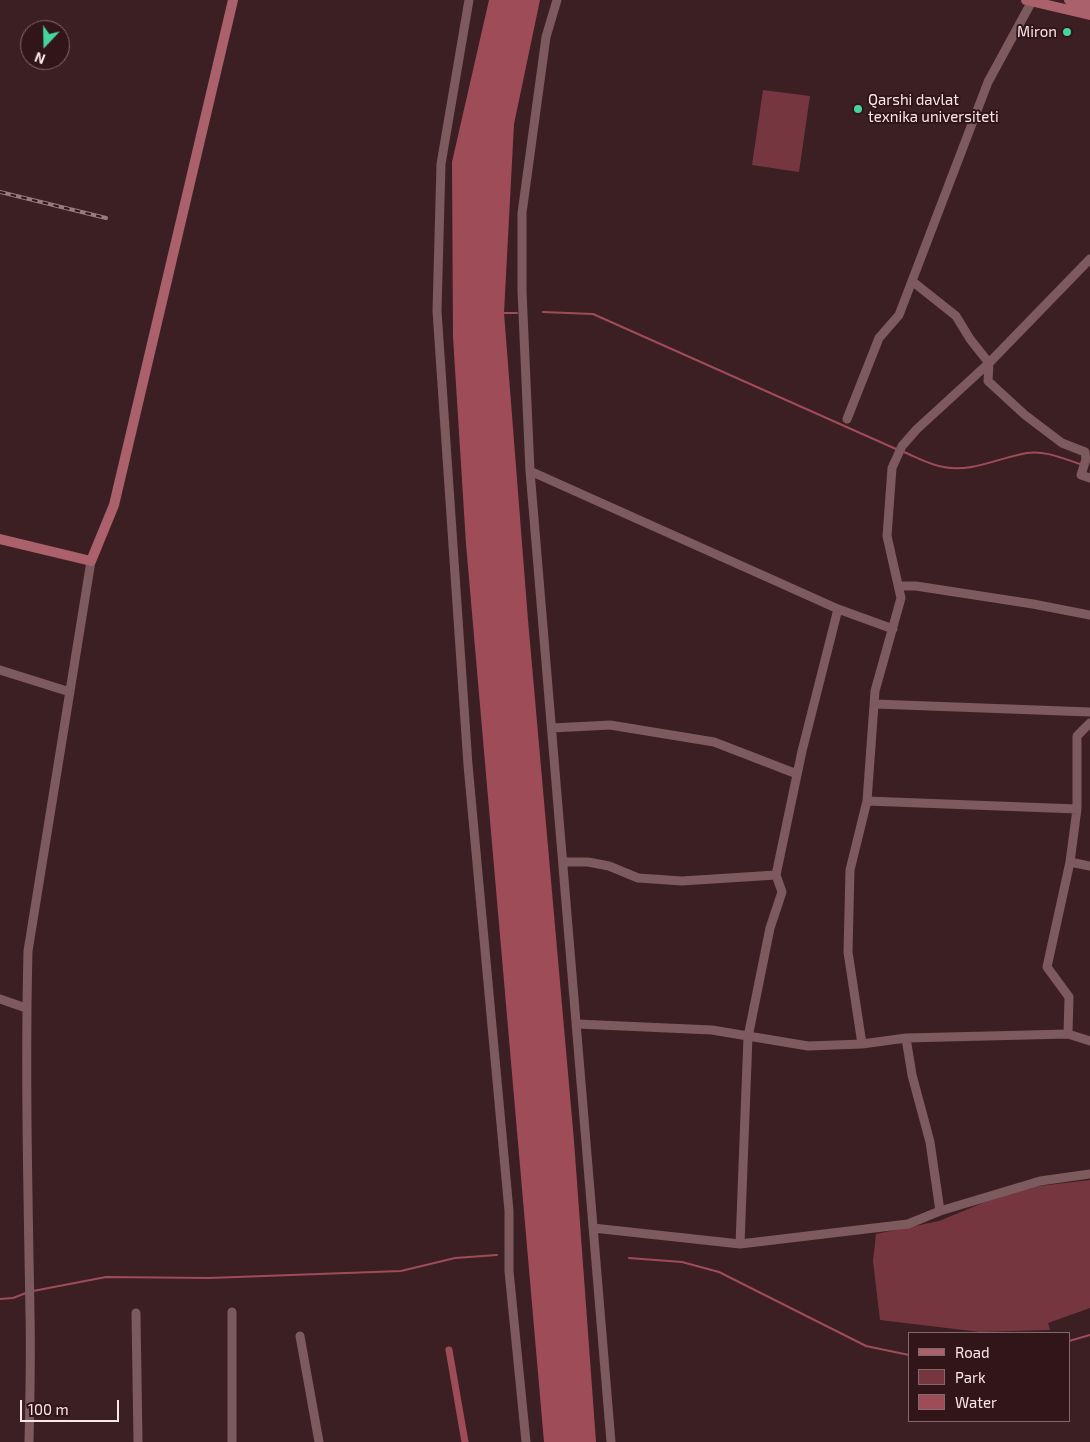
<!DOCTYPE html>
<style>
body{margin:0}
#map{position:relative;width:1090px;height:1442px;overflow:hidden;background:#3c1f22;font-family:"Exo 2",sans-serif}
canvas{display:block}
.legend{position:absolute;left:908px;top:1332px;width:162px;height:90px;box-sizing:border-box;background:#311519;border:1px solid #82696c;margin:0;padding:6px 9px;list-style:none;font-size:15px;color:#fce7e9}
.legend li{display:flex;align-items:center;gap:10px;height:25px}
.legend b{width:25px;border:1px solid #82696c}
.north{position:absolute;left:20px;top:20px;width:50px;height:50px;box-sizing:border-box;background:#311519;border:1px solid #82696c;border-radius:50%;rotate:201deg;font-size:14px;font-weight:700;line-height:20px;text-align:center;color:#fce7e9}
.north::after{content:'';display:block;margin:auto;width:18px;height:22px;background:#46d49e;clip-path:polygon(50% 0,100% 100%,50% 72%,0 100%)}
.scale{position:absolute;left:20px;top:1400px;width:99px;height:22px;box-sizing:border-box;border:2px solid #fce7e9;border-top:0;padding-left:6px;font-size:15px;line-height:18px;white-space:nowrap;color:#fce7e9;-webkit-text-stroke:4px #311519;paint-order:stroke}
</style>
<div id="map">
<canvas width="1090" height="1442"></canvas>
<ul class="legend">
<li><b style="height:6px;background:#aa616b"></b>Road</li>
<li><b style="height:14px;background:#753640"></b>Park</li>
<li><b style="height:14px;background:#9f4c59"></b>Water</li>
</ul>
<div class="north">N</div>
<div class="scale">100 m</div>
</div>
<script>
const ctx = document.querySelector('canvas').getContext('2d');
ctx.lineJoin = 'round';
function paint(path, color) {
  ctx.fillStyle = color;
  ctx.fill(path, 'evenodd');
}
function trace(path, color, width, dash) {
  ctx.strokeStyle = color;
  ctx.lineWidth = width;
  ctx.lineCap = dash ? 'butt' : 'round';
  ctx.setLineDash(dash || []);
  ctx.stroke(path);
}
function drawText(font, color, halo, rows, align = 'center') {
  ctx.font = font + ' "Exo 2",sans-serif';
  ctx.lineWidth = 4;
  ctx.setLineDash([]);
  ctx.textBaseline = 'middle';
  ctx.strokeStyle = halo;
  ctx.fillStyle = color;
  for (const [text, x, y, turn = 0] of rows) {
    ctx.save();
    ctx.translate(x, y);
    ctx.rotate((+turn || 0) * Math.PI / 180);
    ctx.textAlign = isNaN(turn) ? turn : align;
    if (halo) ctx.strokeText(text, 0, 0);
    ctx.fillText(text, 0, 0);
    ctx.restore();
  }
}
const green = new Path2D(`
 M763,90L810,96L799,172L752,165Z
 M1090,1180V1308L1048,1323L1050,1330L980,1332L880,1320L873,1261L876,1234L939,1221L985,1202L1031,1187Z`);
const water = new Path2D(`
 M489,0H540L514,124L504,313L528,620L574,1141L596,1442H544L466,544L453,337L452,162Z`);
const stream = new Path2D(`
 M543,312L593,314L896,449
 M503,313H517
 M904,452C916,457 930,465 944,467C971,473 1001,457 1027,453C1045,450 1064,459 1080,464
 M629,1258L682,1262L719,1272L866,1346L909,1355
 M33,1291L106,1277L209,1278L401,1271L455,1258L497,1255
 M0,1299L13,1298L26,1293
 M1069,1341L1090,1335`);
const canal = new Path2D(`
 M449,1350L465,1442`);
const minor = new Path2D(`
 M469,0L441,164L437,311L468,765L509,1211V1271L526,1442
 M557,0L546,37L522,213V291L530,471L611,1442
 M912,281L956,316L970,339L989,363L988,381L1025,415L1062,443L1085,452L1086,459L1081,475L1090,478
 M847,419L879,338L899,315L988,82L1032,1
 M530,471L838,609L893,629
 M899,586H916L1033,604L1090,615
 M0,670L70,692
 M875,704L1090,712
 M552,728L610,725L714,742L797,774
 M867,801L1077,809
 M563,862H588L609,866L638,878L682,881L776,875
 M1070,862L1090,866
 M0,999L26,1008
 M577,1024L712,1030L808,1046L862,1044L906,1038L1068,1034L1090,1041
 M1068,1034L1069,997L1047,967L1070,862L1077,809V736L1090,723
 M906,1038L912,1075L930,1142L940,1211
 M862,1044L848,952L850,870L867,801L875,691L901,598L887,536L892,468L902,446L917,429L989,363L1090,259
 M593,1228L740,1244L908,1224L940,1211L1040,1181L1090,1174
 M740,1244L748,1037L770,928L782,892L776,875L802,751L838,609
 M232,1312V1442
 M136,1313L138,1442
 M300,1336L319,1442
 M29,1442C30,1399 31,1356 30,1314C28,1193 25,1072 28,951L91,561`);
const major = new Path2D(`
 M1026,0L1090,15
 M1069,0L1090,5
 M0,539L91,561L114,505L233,0`);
const rail = new Path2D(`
 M0,192L106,218`);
const markers = [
 [1067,32,5,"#46d49e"],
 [858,109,5,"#46d49e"]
];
const poiNames = [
 ["Miron",1057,32],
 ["Qarshi davlat",868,100,"left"],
 ["texnika universiteti",868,117,"left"]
];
paint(green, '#753640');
paint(water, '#9f4c59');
trace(stream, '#9f4c59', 2);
trace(canal, '#9f4c59', 7);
trace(minor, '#7c5a5d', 9);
trace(major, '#aa616b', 10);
trace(rail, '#957c7e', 4);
trace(rail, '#311519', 2, [5.5]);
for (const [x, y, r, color] of markers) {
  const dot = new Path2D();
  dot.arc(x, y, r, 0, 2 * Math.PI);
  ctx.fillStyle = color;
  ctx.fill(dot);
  trace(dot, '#311519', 2);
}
drawText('15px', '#fce7e9', '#311519', poiNames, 'right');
</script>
